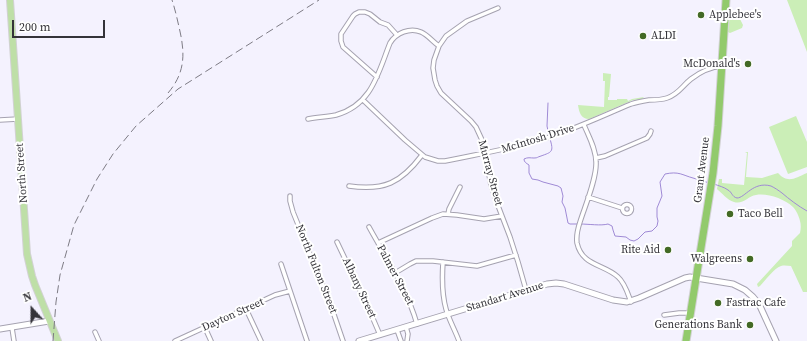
<!DOCTYPE html>
<style>
body{margin:0}
#map{position:relative;width:807px;height:341px;overflow:hidden;background:#f4f2fe;font-family:"Source Serif 4",serif}
canvas{display:block}
.north{position:absolute;left:12px;top:289px;width:40px;height:40px;-webkit-text-stroke:3px #fff;paint-order:stroke;rotate:339deg;font-size:11px;font-weight:700;line-height:16px;text-align:center;color:#343339}
.north::after{content:'';display:block;margin:auto;width:14px;height:18px;background:#343339;clip-path:polygon(50% 0,100% 100%,50% 72%,0 100%)}
.scale{position:absolute;left:12px;top:20px;width:93px;height:18px;box-sizing:border-box;border:2px solid #343339;border-top:0;padding-left:5px;font-size:12px;line-height:14px;white-space:nowrap;color:#343339;-webkit-text-stroke:3px #fff;paint-order:stroke}
</style>
<div id="map">
<canvas width="807" height="341"></canvas>
<div class="north">N</div>
<div class="scale">200 m</div>
</div>
<script>
const ctx = document.querySelector('canvas').getContext('2d');
ctx.lineJoin = 'round';
function paint(path, color) {
  ctx.fillStyle = color;
  ctx.fill(path, 'evenodd');
}
function trace(path, color, width, dash) {
  ctx.strokeStyle = color;
  ctx.lineWidth = width;
  ctx.lineCap = dash ? 'butt' : 'round';
  ctx.setLineDash(dash || []);
  ctx.stroke(path);
}
function drawText(font, color, halo, rows, align = 'center') {
  ctx.font = font + ' "Source Serif 4",serif';
  ctx.lineWidth = 4;
  ctx.setLineDash([]);
  ctx.textBaseline = 'middle';
  ctx.strokeStyle = halo;
  ctx.fillStyle = color;
  for (const [text, x, y, turn = 0] of rows) {
    ctx.save();
    ctx.translate(x, y);
    ctx.rotate((+turn || 0) * Math.PI / 180);
    ctx.textAlign = isNaN(turn) ? turn : align;
    if (halo) ctx.strokeText(text, 0, 0);
    ctx.fillText(text, 0, 0);
    ctx.restore();
  }
}
const green = new Path2D(`
 M787,0H807V52Z
 M732,12L737,13L743,25L742,28L730,33L728,32L730,14Z
 M603,73L611,74L609,97H608V100H617V99H627L628,101L632,99L644,97L642,99L633,100L589,119C581,119 579,112 578,105L604,107L605,81H603Z
 M796,116L807,142V167L788,174L769,127Z
 M745,152H748L746,177L762,178L778,173C788,184 795,178 807,173V292H803L791,266C788,266 785,265 781,266C774,268 765,281 760,286L758,287L757,284L792,246V241L800,233C801,229 801,224 800,221C799,216 796,210 793,207C784,199 768,193 756,195C748,196 743,205 734,202C727,200 722,193 717,189L719,179H722V183L744,185L747,153Z`);
const stream = new Path2D(`
 M548,103L547,126L549,136
 M550,139C554,152 552,152 541,156C537,157 538,158 534,158C530,158 528,157 524,159C524,162 526,163 529,165V173L532,179L538,180L543,182L558,186L561,188L563,196L562,202L565,208L568,223L570,224H577
 M714,184C719,186 724,187 728,190C732,192 732,197 737,198C745,198 753,181 771,186C775,188 778,190 782,193C789,199 798,206 807,211
 M580,224C589,224 601,226 608,224L612,226L613,230L615,236L626,237L630,240L634,241L638,239L645,232L652,231L657,226L658,221L657,217V208L662,196L660,182L665,174C679,171 682,175 693,178C699,180 704,181 709,183`);
const street = new Path2D(`
 M498,8L467,21L446,36L439,46L434,60L433,68L435,80L437,86L441,93L471,121L476,127L482,140L491,185L497,203L510,237L518,262L526,290
 M377,77L343,47L341,41V34L353,16L355,14L359,12H365L370,14L380,22L388,25L397,35
 M363,100L405,140L425,157L438,161H445C478,154 511,149 543,139C573,130 602,116 631,104C637,102 643,101 649,100C655,100 661,100 667,98C679,94 682,86 691,79C700,72 711,67 722,66
 M308,119C317,117 327,117 336,115C372,105 378,73 390,43C396,33 410,27 421,32C428,35 433,42 439,46
 M0,120L18,119
 M584,125C589,137 596,149 596,162C597,178 585,206 580,222C578,228 576,236 577,243C582,266 604,264 618,277C625,283 628,294 631,302
 M596,158L605,156L647,138L650,134L651,131
 M349,186C384,191 401,183 422,155
 M290,196V201L293,212L330,303L343,341
 M588,197L622,208
 M622.5 209a4.5 4.5 0 1 1 9 0a4.5 4.5 0 1 1-9 0Z
 M448,214L449,209L460,187
 M369,227C386,258 407,289 417,324
 M337,242L368,307L380,335
 M378,243L432,218L443,214L457,215L484,219L502,216
 M443,262C442,277 442,295 446,309C449,320 455,330 459,341
 M281,264L307,341
 M395,273L410,264L416,261H433L477,266L516,255
 M246,309L261,341
 M664,315L679,313H690
 M406,327L408,334L407,341
 M12,328L14,341
 M204,328L206,330L211,341
 M397,330L401,341
 M95,332L99,341
 M175,341L275,295L290,291`);
const secondary = new Path2D(`
 M0,329L49,321
 M359,341L547,284L556,283L564,284L613,300L627,302L639,298L685,278L690,277L733,284L745,290L753,297L759,304L776,341`);
const primary = new Path2D(`
 M10,0L27,254L32,276L35,285L58,341`);
const highway = new Path2D(`
 M686,341L713,173L718,126L726,0`);
const rail = new Path2D(`
 M168,93C186,72 185,52 179,27C177,18 175,9 172,0
 M53,341L56,302L60,275L74,225L97,179L113,154L136,126L178,89L319,0`);
const markers = [
 [701,15,4,"#436a25"],
 [643,36,4,"#436a25"],
 [748,64,4,"#436a25"],
 [730,214,4,"#436a25"],
 [668,250,4,"#436a25"],
 [750,259,4,"#436a25"],
 [718,303,4,"#436a25"],
 [750,325,4,"#436a25"]
];
const poiNames = [
 ["Applebee's",709,15],
 ["ALDI",651,36],
 ["McDonald's",740,64,"right"],
 ["Taco Bell",738,214],
 ["Rite Aid",660,250,"right"],
 ["Walgreens",742,259,"right"],
 ["Fastrac Cafe",726,303],
 ["Generations Bank",742,325,"right"]
];
const streetNames = [
 ["McIntosh Drive",538,139,-17],
 ["Grant Avenue",702,170,-83],
 ["North Street",22,173,-94],
 ["Murray Street",490,173,75],
 ["North Fulton Street",316,269,68],
 ["Palmer Street",395,275,62],
 ["Albany Street",359,288,65],
 ["Standart Avenue",505,297,-17],
 ["Dayton Street",233,315,-24]
];
paint(green, '#cbeeb7');
trace(stream, '#9f8ad5', 1);
trace(street, '#a5a2b0', 5.5);
trace(secondary, '#a5a2b0', 7);
trace(primary, '#d2d2d3', 8);
trace(highway, '#d2d2d3', 9);
trace(street, '#fff', 3.5);
trace(secondary, '#fff', 5);
trace(primary, '#bedfa7', 6);
trace(highway, '#92ca6c', 7);
trace(rail, '#7d7b84', 1, [8, 4]);
for (const [x, y, r, color] of markers) {
  const dot = new Path2D();
  dot.arc(x, y, r, 0, 2 * Math.PI);
  ctx.fillStyle = color;
  ctx.fill(dot);
  trace(dot, '#fff', 1.5);
}
drawText('11px', '#343339', '#fff', poiNames, 'left');
drawText('11px', '#343339', '#fff', streetNames);
</script>
